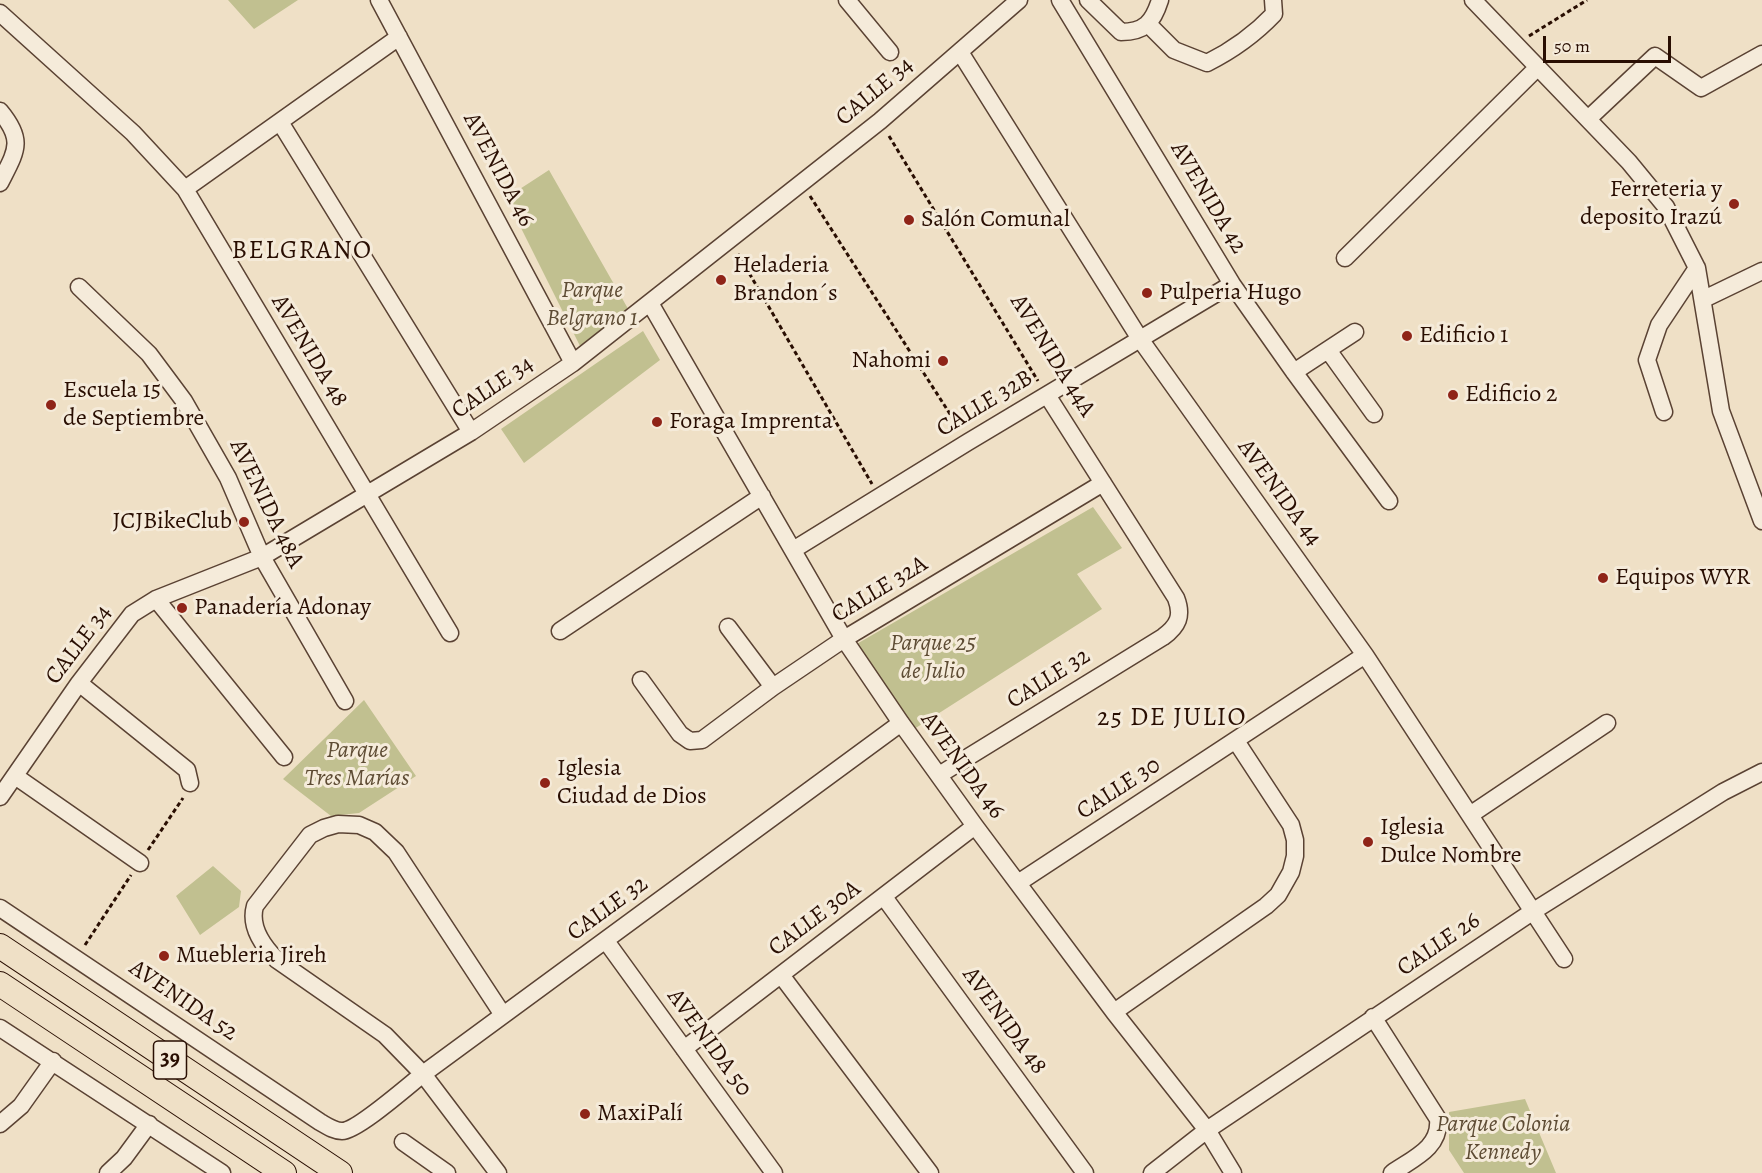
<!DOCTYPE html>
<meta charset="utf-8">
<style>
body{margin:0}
#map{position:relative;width:1762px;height:1173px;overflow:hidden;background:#efe0c6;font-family:Alegreya,serif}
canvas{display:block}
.scale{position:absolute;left:1543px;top:36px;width:128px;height:27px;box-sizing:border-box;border:3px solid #290e02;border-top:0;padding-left:8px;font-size:18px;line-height:21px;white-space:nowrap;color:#290e02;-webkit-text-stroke:4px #f5ebda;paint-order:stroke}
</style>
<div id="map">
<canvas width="1762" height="1173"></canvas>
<div class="scale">50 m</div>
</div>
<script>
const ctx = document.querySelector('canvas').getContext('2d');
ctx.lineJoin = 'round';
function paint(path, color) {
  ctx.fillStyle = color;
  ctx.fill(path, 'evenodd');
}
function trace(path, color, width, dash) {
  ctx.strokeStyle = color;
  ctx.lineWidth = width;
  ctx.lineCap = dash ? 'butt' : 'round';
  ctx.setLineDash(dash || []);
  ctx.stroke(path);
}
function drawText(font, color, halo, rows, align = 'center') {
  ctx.font = font + ' Alegreya,serif';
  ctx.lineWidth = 6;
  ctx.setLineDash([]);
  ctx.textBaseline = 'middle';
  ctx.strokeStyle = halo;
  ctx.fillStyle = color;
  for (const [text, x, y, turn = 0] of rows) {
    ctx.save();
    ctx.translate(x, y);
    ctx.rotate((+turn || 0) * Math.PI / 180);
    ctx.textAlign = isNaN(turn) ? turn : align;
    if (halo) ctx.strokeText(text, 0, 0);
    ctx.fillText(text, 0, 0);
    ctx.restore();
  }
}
const green = new Path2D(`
 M228,0H298L254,29Z
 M549,170L631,314L581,348L506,198Z
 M643,331L660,360L524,463L501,429Z
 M1093,507L1122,548L1077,574L1102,609L911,731L855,645Z
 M364,700L416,776L359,813L331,816L283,779Z
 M213,866L241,891L239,907L200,935L176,896Z
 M1525,1099L1556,1173H1464L1449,1150V1112Z`);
const path = new Path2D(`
 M1529,36L1587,0
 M889,136L1038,381
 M810,196L959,428
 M738,254L872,484
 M148,850L183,798
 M85,945L131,875`);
const minor = new Path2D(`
 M379,0L573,363
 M847,0L890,52
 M1060,0L1232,284L1294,372L1389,501
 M1088,0L1121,32C1145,32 1153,22 1160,0
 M1473,0L1629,162L1666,207L1697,268L1721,411L1762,521
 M0,13L133,133L185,189L450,633
 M1148,24L1174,50L1207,63C1233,50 1254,35 1274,14L1273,0
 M960,52L1140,339L1365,655L1564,959
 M0,111C25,141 16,151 0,183
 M1588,119L1655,56L1701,88L1762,54
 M280,122L471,432
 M185,189L399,37
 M1345,258L1537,68
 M79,287L149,354L184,401L228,478L262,557L345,701
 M1704,299L1762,271
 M650,303L844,639L901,723L975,826L1114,1012L1207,1130L1233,1173
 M1328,350L1374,414
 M1294,372L1355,332
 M1664,412L1647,360L1659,325L1697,268
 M793,550L968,442L1232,284
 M156,599L284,757
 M728,627L773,687
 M560,631L762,496
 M641,680L680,734L690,741L702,740L773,687L844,639L1103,483
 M79,683L187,770L190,783
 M939,775L1163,637C1178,626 1183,616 1176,598L1047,395
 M15,776L140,863
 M0,797L79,683L132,614L156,599L262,557L471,432L573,363L880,121L1019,0
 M1470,815L1607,723
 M1018,883L1365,655
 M884,897L1085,1173
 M0,908L320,1122C327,1126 334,1131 342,1131C357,1131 409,1085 423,1074L901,723
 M606,941L774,1173
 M781,975L930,1173
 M1114,1012L1266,906L1278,895L1291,872L1295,856V840L1291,825L1236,741
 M1373,1017L1438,1119C1441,1148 1412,1159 1392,1173
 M0,1028L222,1173
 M684,1049L975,826
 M0,1124L21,1106L53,1061
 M403,1142L447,1173
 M108,1173L124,1158L149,1124
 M498,1173L423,1074L385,1035L277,960C263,946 249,927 255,906L310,835L324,828L338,824L359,825L375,832L396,852L503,1015
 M1152,1173L1207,1130L1532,912L1723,792L1762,772`);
const highway = new Path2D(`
 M0,946L340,1173
 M0,984L284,1173`);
const markers = [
 [1734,204,6,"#8f2418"],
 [909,220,6,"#8f2418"],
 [721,280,6,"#8f2418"],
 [1147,293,6,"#8f2418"],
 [1407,336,6,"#8f2418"],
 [943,361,6,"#8f2418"],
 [1453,395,6,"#8f2418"],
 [51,405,6,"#8f2418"],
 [657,422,6,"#8f2418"],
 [244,522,6,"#8f2418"],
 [1603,578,6,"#8f2418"],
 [182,608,6,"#8f2418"],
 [545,783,6,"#8f2418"],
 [1368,842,6,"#8f2418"],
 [164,956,6,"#8f2418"],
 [585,1114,6,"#8f2418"]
];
const shields = [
 [170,1060,33]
];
const shieldNames = [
 ["39",170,1060]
];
const streetNames = [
 ["CALLE 34",875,92,-40],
 ["AVENIDA 46",498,170,62],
 ["AVENIDA 42",1208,198,59],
 ["AVENIDA 48",309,351,59],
 ["AVENIDA 44A",1052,356,58],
 ["CALLE 34",493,388,-34],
 ["CALLE 32B",985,404,-31],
 ["AVENIDA 44",1279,493,54],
 ["AVENIDA 48A",266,504,64],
 ["CALLE 32A",880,590,-31],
 ["CALLE 34",79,645,-53],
 ["CALLE 32",1049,679,-32],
 ["AVENIDA 46",962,766,54],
 ["CALLE 30",1119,789,-33],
 ["CALLE 32",608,909,-36],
 ["CALLE 30A",815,919,-37],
 ["CALLE 26",1439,945,-34],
 ["AVENIDA 52",183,1001,34],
 ["AVENIDA 48",1004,1021,54],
 ["AVENIDA 50",709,1043,54]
];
const poiNames = [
 ["Ferreteria y",1722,190,"right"],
 ["deposito Irazú",1722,218,"right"],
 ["Salón Comunal",921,220],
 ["Heladeria",733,266],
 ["Brandon´s",733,294],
 ["Pulperia Hugo",1159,293],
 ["Edificio 1",1419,336],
 ["Nahomi",931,361,"right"],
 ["Escuela 15",63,391],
 ["de Septiembre",63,419],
 ["Edificio 2",1465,395],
 ["Foraga Imprenta",669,422],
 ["JCJBikeClub",232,522,"right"],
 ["Equipos WYR",1615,578],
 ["Panadería Adonay",194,608],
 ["Iglesia",557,769],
 ["Ciudad de Dios",557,797],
 ["Iglesia",1380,828],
 ["Dulce Nombre",1380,856],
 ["Muebleria Jireh",176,956],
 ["MaxiPalí",597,1114]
];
const parkNames = [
 ["Parque",592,291],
 ["Belgrano 1",592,319],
 ["Parque 25",933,644],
 ["de Julio",933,672],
 ["Parque",357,751],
 ["Tres Marías",357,779],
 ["Parque Colonia",1503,1125],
 ["Kennedy",1503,1153]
];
const neighbourhoodNames = [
 ["BELGRANO",302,252],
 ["25 DE JULIO",1172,719]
];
paint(green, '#c1c090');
trace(minor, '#5a4233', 19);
trace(highway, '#290e02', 26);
trace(path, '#290e02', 3, [4.5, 3]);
trace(minor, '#f5ebda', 16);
trace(highway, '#efe0c6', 24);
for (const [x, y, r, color] of markers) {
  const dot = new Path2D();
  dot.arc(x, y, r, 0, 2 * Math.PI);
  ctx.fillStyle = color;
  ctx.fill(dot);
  trace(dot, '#f5ebda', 2);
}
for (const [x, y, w] of shields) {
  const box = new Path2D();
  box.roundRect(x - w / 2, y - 19, w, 38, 4.5);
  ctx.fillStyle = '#f5ebda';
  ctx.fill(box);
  trace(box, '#290e02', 1.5);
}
drawText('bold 22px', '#290e02', null, shieldNames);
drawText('24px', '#290e02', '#f5ebda', streetNames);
drawText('24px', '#290e02', '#f5ebda', poiNames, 'left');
drawText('italic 24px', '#5e4c34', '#f5ebda', parkNames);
ctx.letterSpacing = '1.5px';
drawText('26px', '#290e02', '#f5ebda', neighbourhoodNames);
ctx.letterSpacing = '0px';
</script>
